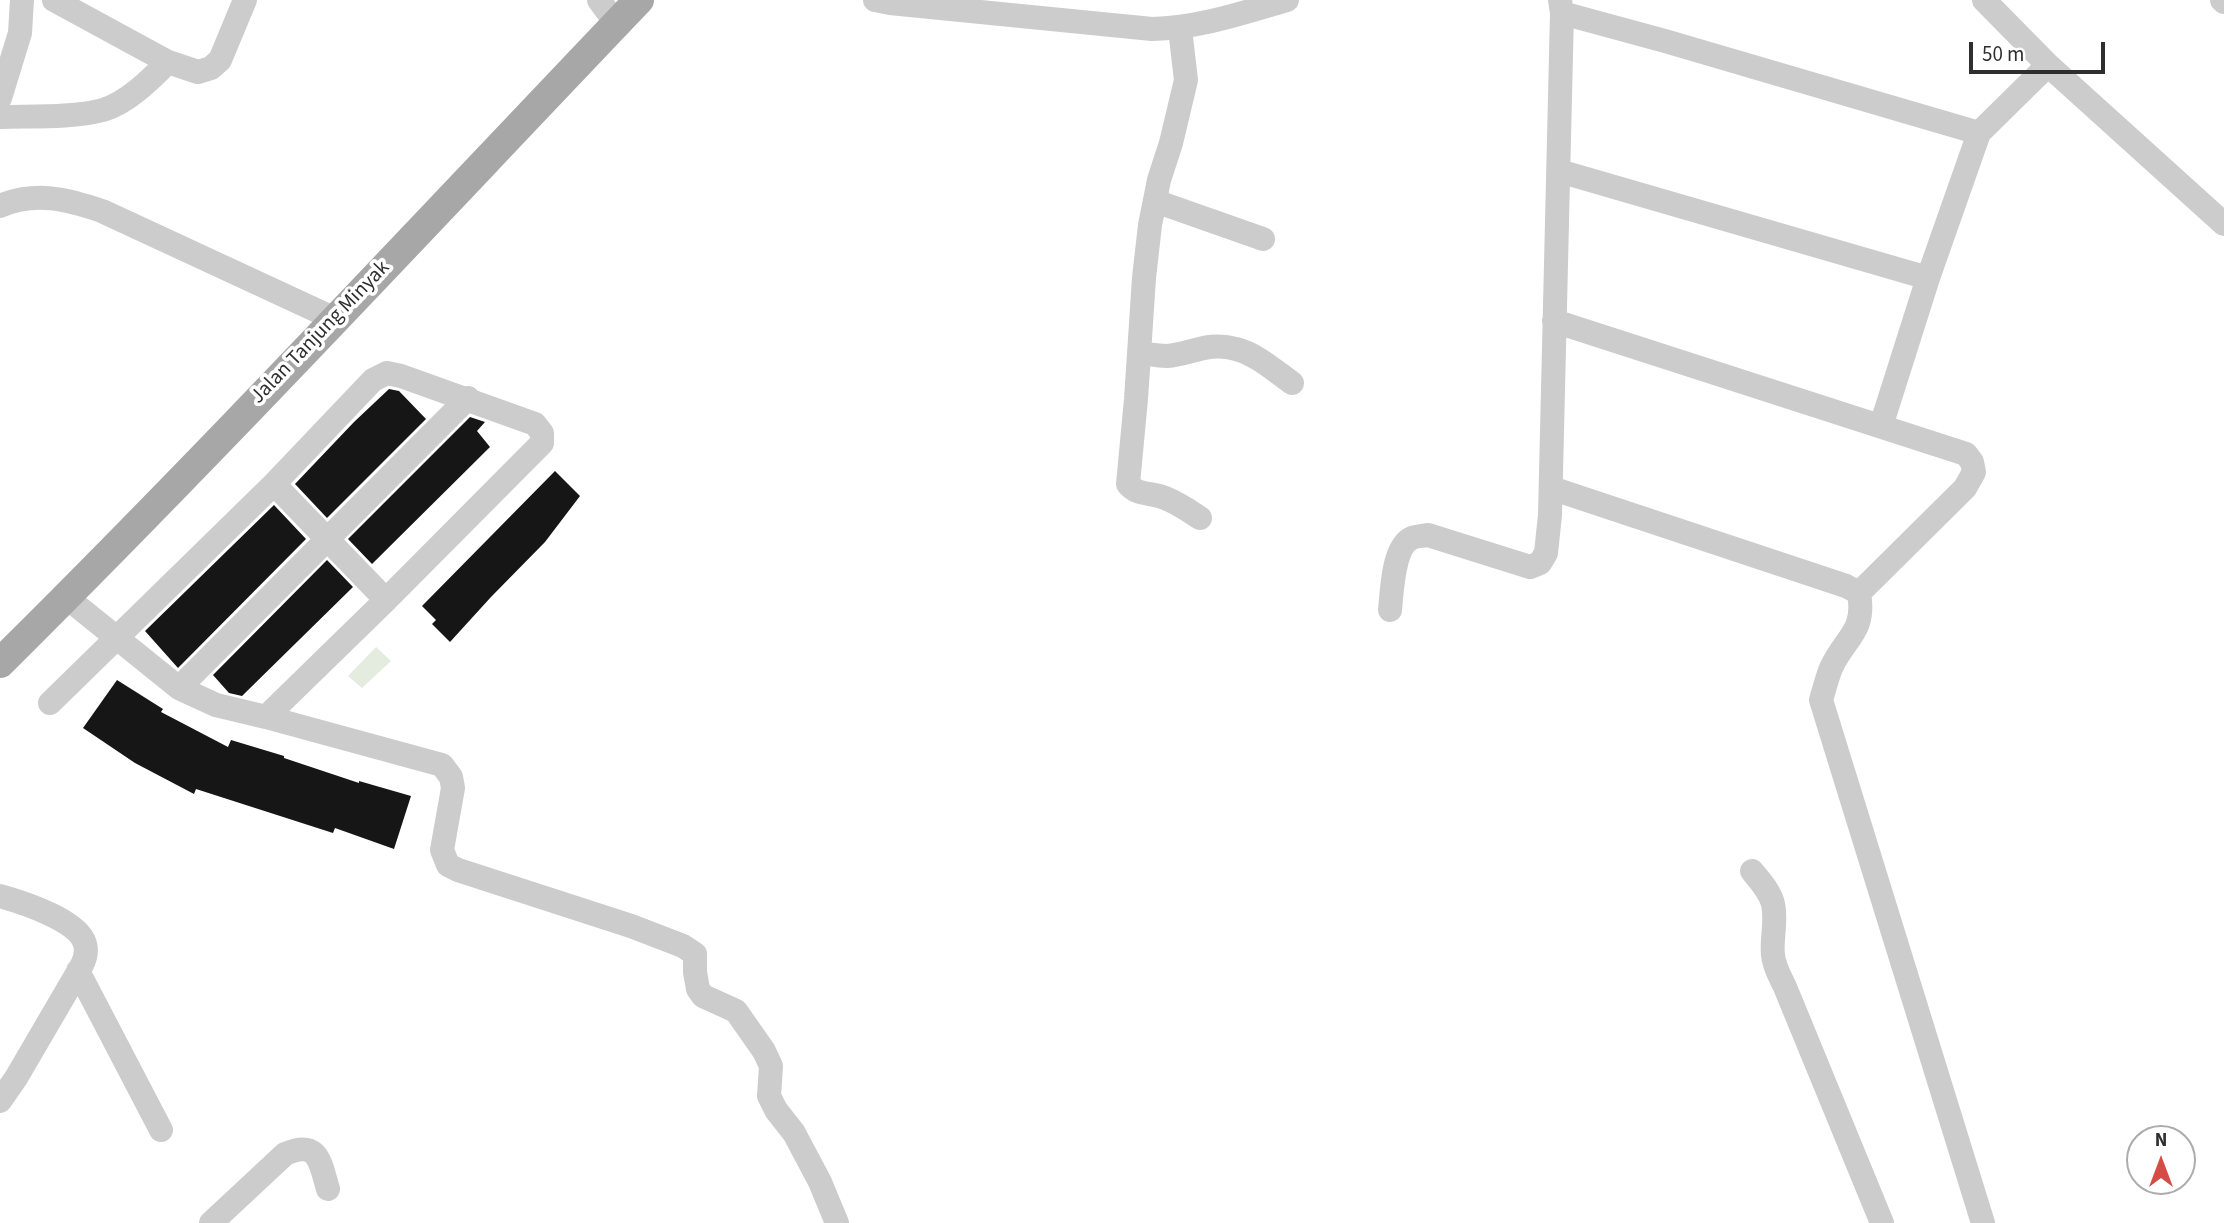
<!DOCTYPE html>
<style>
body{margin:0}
#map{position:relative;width:2224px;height:1223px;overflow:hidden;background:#fff;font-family:"Source Sans 3",sans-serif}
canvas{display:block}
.north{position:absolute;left:2126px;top:1125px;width:70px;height:70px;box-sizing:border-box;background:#fff;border:2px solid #acacac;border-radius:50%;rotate:0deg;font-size:19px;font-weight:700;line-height:28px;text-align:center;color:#2f2f2f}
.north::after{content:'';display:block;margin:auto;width:24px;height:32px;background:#d34c45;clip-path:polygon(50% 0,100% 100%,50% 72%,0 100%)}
.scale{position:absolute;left:1969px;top:42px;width:136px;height:32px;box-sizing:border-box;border:4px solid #2f2f2f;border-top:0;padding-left:9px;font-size:21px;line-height:24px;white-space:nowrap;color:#2f2f2f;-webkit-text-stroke:5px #fff;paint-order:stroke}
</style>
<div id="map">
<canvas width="2224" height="1223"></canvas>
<div class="north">N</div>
<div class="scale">50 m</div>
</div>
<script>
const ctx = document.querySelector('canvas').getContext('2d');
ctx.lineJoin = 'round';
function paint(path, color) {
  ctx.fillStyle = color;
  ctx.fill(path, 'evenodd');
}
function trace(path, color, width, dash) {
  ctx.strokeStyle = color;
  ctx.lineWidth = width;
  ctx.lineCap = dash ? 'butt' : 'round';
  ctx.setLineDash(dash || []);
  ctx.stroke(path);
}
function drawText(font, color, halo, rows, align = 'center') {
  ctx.font = font + ' "Source Sans 3",sans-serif';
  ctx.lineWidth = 7;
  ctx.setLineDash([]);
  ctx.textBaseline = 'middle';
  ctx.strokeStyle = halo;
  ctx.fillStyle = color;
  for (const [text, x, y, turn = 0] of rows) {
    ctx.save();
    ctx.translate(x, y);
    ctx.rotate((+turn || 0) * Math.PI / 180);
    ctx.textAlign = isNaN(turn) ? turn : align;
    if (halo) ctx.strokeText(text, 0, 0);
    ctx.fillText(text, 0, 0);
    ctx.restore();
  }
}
const green = new Path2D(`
 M376,647L391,661L362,688L348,676Z`);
const building = new Path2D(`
 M389,389L399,391L426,419L327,518L295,484L354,422Z
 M470,417L485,422L477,431L490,447L372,564L348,539Z
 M555,471L580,496L545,542L491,597L450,642L432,624L436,620L422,606Z
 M274,505L306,539L178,668L145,631Z
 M327,560L353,587L242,696L229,693L213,675Z
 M117,680L163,709L161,712L228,747L231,740L284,756V758L359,783V781L411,796L394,849L335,828L333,833L196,789L194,794L135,763L83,728Z`);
const minor = new Path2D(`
 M54,0L168,62L198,72L211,68L220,60L245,0
 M599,0L616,23
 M875,0L890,3L1152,29C1199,28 1242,13 1287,0
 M1984,0L2048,65L2224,224
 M2222,0L2224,2
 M1562,13L1665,41L1979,133
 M1180,29L1186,80L1171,143L1159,180L1150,225L1144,278L1136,399L1128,484C1138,496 1151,492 1165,498C1178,503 1188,510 1200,518
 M0,98L20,33L22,0
 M0,117C32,116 72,118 103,110C127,103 150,80 168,62
 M1559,171L1928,278
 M1155,201L1263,239
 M0,206C35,191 67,199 102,211L335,319
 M1554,321L1966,454L1972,462L1974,472L1965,488L1859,593
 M1139,353C1148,354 1158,356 1167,356C1192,354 1208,341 1236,349C1256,354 1275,371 1292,383
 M1881,426L1928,278L1979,133L2048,65
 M274,484L386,600
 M1551,488L1846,586L1859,593C1866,632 1845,637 1831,668C1827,678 1824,690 1821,700L1983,1223
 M66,597L179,688L216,705L266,717L442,765L451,777L453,788L442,850L448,865L458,870L631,926L683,946L695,954V972L698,989L703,996L736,1011L764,1051L771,1066L769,1096L776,1110L794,1133L820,1182L837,1223
 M1390,610C1392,591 1393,546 1412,538C1416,536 1424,536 1428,535L1530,567L1540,563L1546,553L1550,515L1562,13L1560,0
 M179,688L468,398
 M50,703L274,484L373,380L387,373L401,376L535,424L542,433V443L386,600L266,717
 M1752,871C1760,881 1770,891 1773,904C1777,922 1771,939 1773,955C1774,967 1780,976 1785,987L1882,1223
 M0,896C21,902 79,920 85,944C87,951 85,959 82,965L16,1078L0,1101
 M78,971L161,1130
 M211,1223L285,1154C319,1139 320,1163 328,1189`);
const major = new Path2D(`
 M0,663C218,447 427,222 639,0`);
const streetNames = [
 ["Jalan Tanjung Minyak",321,333,-46]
];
paint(green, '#e4ebdf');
paint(building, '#161616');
trace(minor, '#ccc', 24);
trace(major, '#a7a7a7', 30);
drawText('21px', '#2f2f2f', '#fff', streetNames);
</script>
